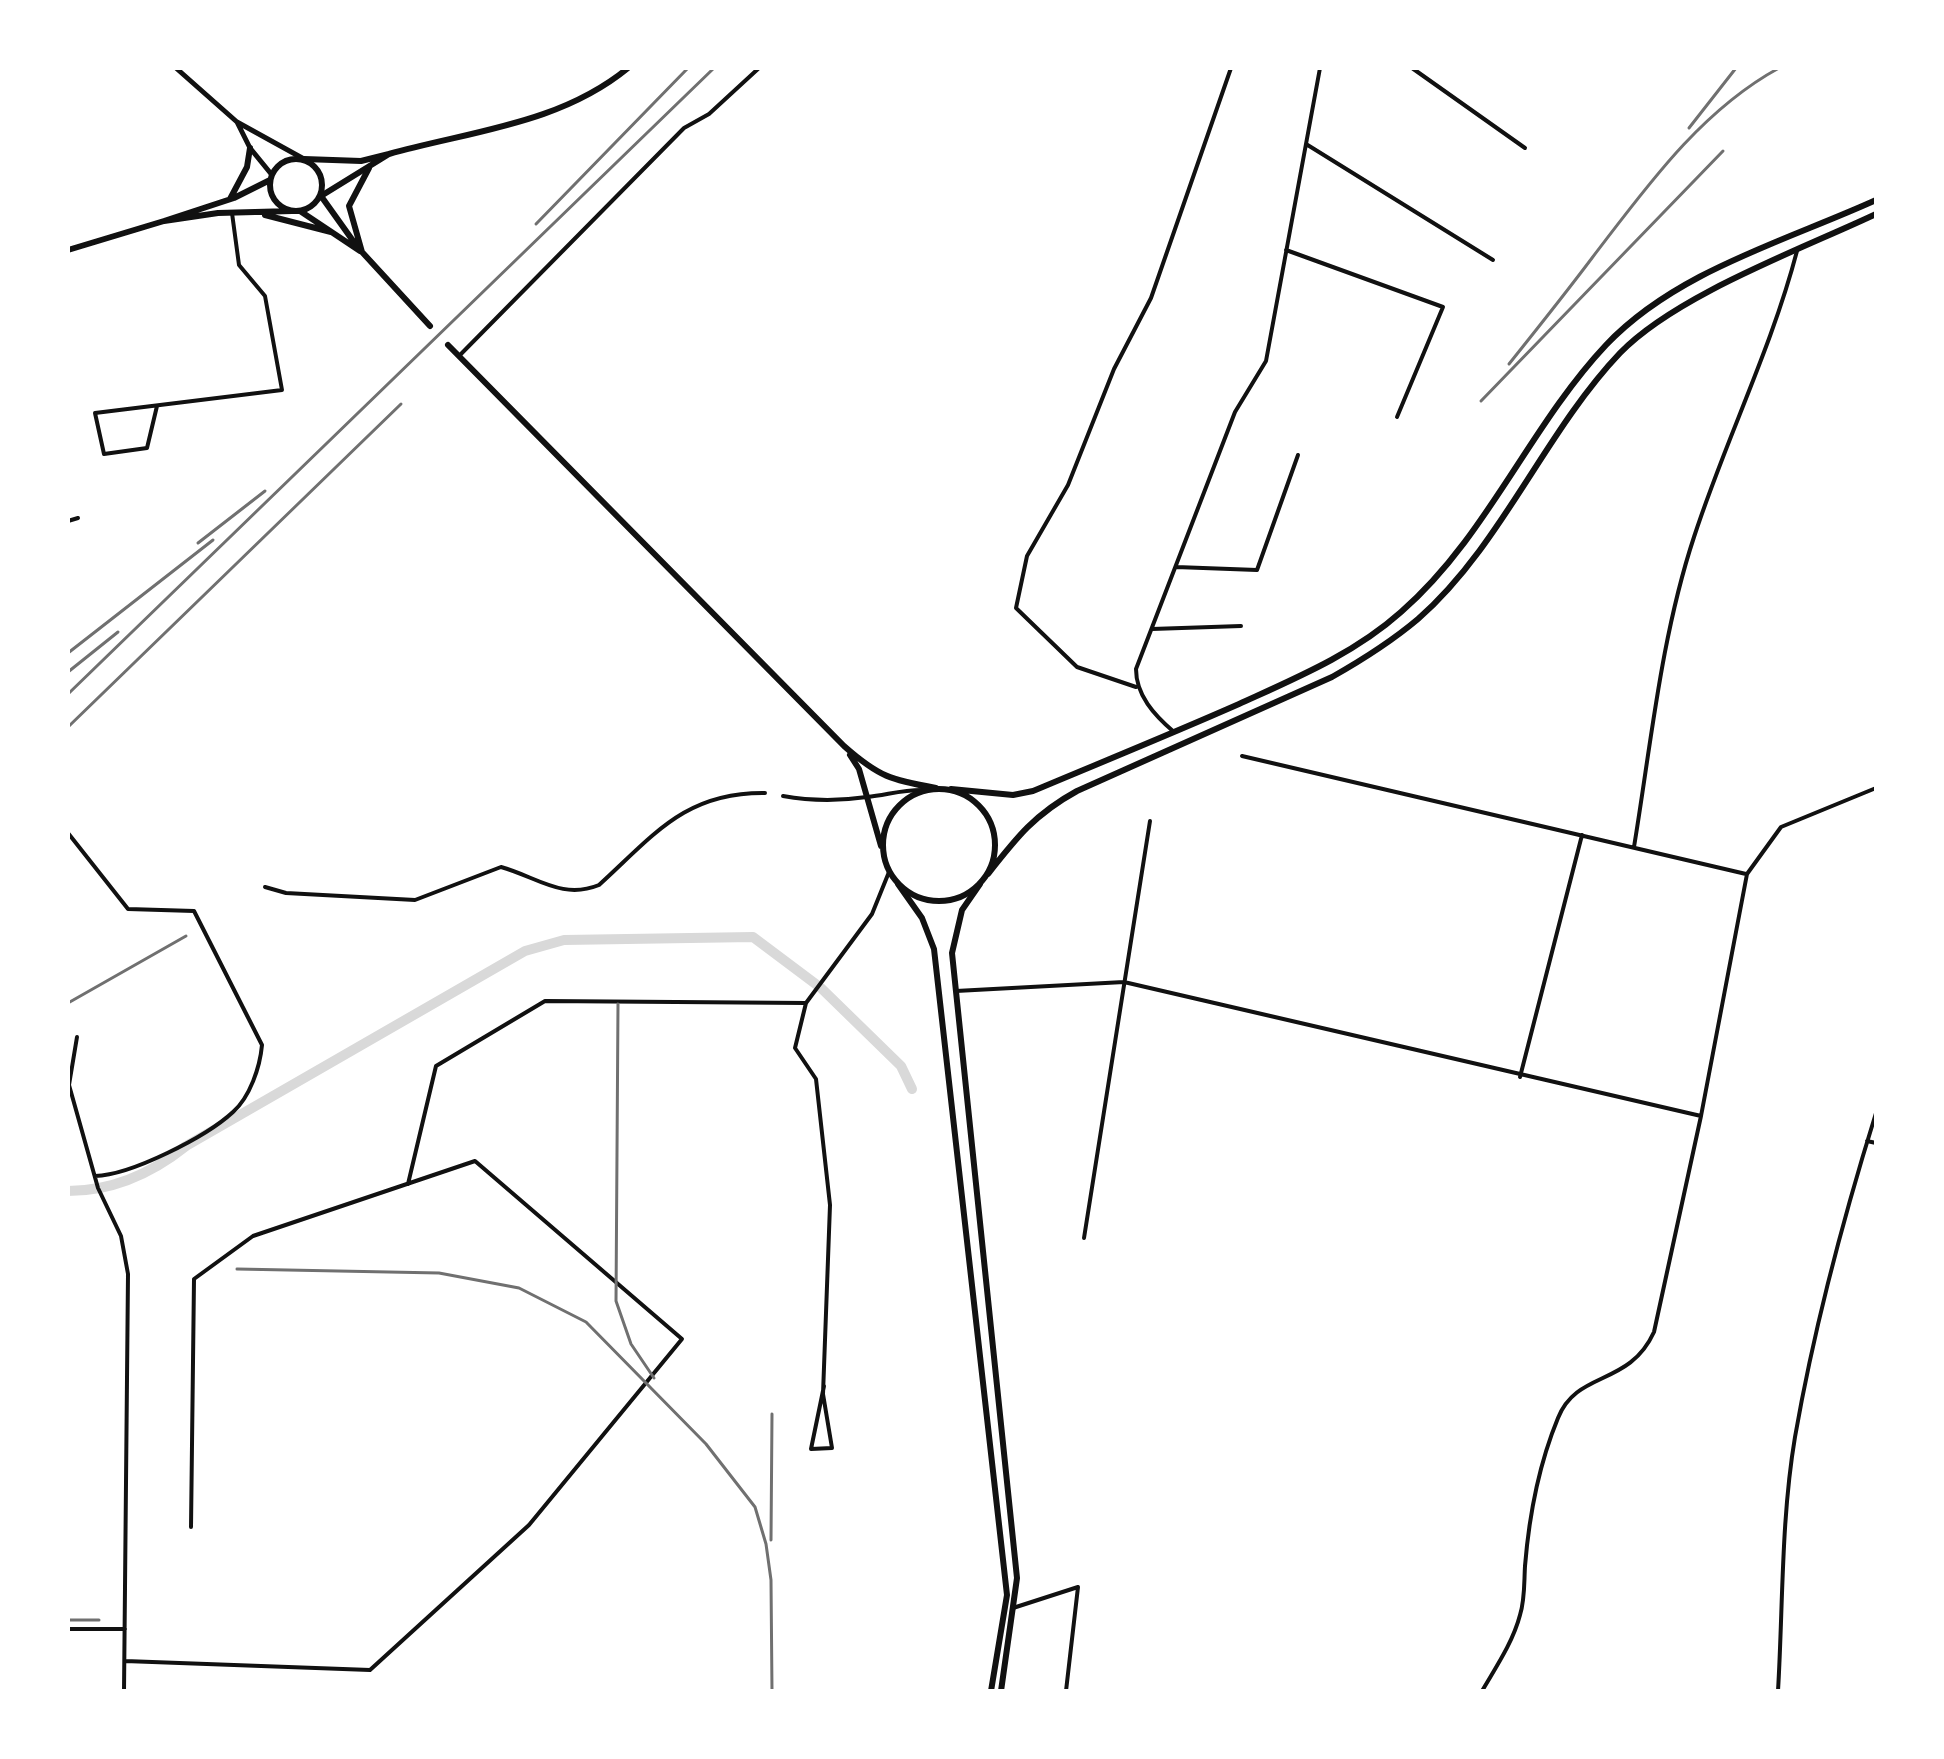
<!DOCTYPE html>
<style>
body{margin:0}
#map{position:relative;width:1944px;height:1759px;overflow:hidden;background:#fff;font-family:"PT Sans Narrow",sans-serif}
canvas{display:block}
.frame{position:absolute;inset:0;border:70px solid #fff;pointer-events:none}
</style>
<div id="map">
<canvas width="1944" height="1759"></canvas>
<div class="frame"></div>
</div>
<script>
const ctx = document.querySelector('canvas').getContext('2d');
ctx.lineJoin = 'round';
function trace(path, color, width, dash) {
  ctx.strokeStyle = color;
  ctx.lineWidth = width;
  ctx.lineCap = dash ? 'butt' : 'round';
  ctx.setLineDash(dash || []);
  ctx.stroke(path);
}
const canal = new Path2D(`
 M68,1191C113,1191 151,1174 186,1146L525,951L564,940L753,937L821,988L901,1066L912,1089`);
const minor = new Path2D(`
 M1412,68L1525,148
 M1306,144L1493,260
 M1286,250L1443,307L1397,417
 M459,356L684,128L709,114L759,68
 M157,406L147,448L104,454L95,413L282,390L265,296L239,265L232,213
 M68,521L78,518
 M1176,567L1257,570L1298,455
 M1152,629L1241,626
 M1136,687L1077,667L1016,608L1027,556L1068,485L1114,369L1151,298L1231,68
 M1174,732C1154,715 1136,695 1136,669L1235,412L1266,361L1320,68
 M1242,756L1746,874
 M783,796C811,801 839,801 867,797C887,795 904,789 925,790
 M68,833L128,909L194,911L262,1045C260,1067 250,1097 233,1112C206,1137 131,1175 95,1176
 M1634,847C1651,744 1661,637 1694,537C1725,441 1771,350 1797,251
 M265,887L286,893L415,900L501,867C537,877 562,900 599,885C654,835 685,792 765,793
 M956,991L1124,982L1701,1116
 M806,1003L795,1048L816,1079L830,1205L823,1394L832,1448L811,1449L824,1386
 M77,1037L69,1085L98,1188L121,1236L128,1274L124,1691
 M1520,1077L1582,835
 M1867,1141L1876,1143
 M408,1184L436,1066L545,1001L806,1003L872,914L889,872
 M1084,1238L1150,821
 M1013,1608L1078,1587L1066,1691
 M68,1629H125
 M125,1661L370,1670L529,1525L682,1339L475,1161L253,1236L194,1279L191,1527
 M1482,1691C1496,1667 1513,1642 1520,1615C1525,1599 1524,1583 1525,1566C1529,1517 1539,1464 1558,1418C1577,1370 1629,1387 1654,1332L1701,1116L1747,874L1781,827L1876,788
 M1778,1691C1783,1607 1781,1520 1795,1437C1814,1328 1843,1219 1876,1113`);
const tertiary = new Path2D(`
 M176,68L237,122
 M272,175L250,148L237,122L304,159`);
const secondary = new Path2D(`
 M389,154C471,131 560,124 628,68
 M304,159L361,161L389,154L321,196
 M898,884L922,918L934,949L1007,1595L991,1691
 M980,884L962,910L952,953L1017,1578L1001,1691`);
const primary = new Path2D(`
 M270 185a26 26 0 1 1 52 0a26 26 0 1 1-52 0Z
 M369,168L349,206L362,252L430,326
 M270,180L234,198L164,221L218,213L292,211
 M321,196L356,245
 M230,199L247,167L250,148
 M300,211L360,251
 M265,215L331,232
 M68,250L164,221
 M448,345L844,746C879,777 891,780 936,788
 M850,755L859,769L881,846
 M883 845a56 56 0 1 1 112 0a56 56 0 1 1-112 0Z
 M951,789L1013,795L1033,791C1102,762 1171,734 1239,704C1296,678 1354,654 1401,612C1487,537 1529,427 1606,345C1676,271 1786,241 1876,200
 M988,874C1017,837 1035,814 1077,791L1332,677C1362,660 1392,641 1418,619C1502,545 1544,433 1620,353C1676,295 1802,249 1876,214`);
const rail = new Path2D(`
 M1689,128L1736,68
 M536,224L688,68
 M1509,364C1537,329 1565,294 1592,258C1645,189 1700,111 1779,68
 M1481,401L1723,151
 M198,543L265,491
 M68,653L213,540
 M68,672L118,632
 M68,694L714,68
 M68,727L401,404
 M68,1003L186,936
 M618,1004L616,1301L631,1344L654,1378
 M237,1269L439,1273L519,1288L586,1322L706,1444L755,1507L766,1544L771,1580L772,1691
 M771,1540L772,1414
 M68,1620H99`);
trace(canal, '#d9d9d9', 10);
trace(minor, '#111', 4);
trace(tertiary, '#111', 5);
trace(secondary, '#111', 6);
trace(primary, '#111', 6);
trace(rail, '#707070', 3);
</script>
